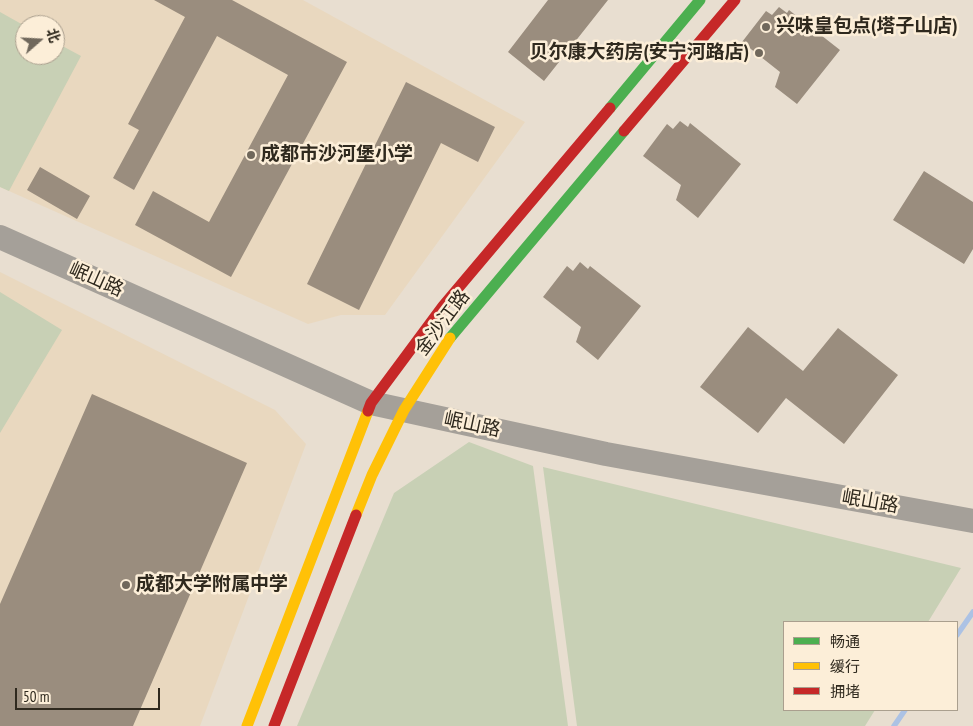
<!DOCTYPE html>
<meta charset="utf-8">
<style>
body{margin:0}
#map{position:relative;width:973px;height:726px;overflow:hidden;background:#e8ded0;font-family:"PT Sans Narrow","Noto Sans SC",sans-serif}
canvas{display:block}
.legend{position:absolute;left:783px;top:621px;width:175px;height:90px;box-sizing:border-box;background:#fceed8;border:1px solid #aa9f8e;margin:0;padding:6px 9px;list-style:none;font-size:15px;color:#2f291e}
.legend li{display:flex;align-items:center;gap:10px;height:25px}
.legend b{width:25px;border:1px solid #aa9f8e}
.north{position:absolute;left:15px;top:15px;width:50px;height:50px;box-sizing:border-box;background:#fceed8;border:1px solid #aa9f8e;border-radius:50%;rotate:71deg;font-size:14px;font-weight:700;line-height:20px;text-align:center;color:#2f291e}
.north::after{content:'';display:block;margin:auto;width:18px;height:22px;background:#70685c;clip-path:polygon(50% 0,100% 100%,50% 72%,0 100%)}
.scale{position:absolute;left:15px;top:688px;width:145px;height:22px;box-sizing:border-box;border:2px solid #2f291e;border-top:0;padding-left:6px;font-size:15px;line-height:18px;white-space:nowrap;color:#2f291e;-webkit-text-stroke:4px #fceed8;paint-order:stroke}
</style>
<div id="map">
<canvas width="973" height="726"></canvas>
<ul class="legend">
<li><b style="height:6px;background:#4caf50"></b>畅通</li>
<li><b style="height:6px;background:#ffc107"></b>缓行</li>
<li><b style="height:6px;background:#c62828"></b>拥堵</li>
</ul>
<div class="north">北</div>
<div class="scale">50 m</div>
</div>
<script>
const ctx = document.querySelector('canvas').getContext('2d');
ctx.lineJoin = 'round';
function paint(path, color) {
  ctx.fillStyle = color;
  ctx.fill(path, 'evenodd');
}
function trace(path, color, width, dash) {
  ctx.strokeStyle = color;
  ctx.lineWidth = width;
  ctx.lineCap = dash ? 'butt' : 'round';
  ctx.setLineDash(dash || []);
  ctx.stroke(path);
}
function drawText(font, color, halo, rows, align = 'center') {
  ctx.font = font + ' "PT Sans Narrow","Noto Sans SC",sans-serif';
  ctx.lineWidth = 5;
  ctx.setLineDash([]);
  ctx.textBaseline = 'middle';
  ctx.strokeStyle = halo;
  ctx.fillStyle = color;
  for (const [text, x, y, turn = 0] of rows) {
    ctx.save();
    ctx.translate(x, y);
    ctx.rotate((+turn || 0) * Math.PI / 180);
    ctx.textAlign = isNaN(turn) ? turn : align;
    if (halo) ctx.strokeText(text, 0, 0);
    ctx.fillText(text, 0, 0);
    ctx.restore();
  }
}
const built = new Path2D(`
 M0,0H303L525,122L385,315H341L308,324L0,187ZM25,25H55V55H25Z
 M0,272L275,410L306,444L200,726H0Z`);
const green = new Path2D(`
 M0,12L25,26V55H55V42L81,56L9,191L0,187Z
 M0,292L62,330L0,433Z
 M469,442L533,466L568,726H297L394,493Z
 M543,467L961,568L928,622H784V710H875L865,726H577Z`);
const stream = new Path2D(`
 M957,635L973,612
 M894,726L905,710`);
const building = new Path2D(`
 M154,0H232L347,62L231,277L135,225L153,191L209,222L288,75L217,36L134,190L113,178L139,130L128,124L185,17Z
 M548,0H608L544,81L508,52Z
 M779,7L787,13L789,10L840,50L797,104L775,87L780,72L742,42L766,11L772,15Z
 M406,82L495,127L478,162L441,143L359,310L307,284Z
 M680,121L688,127L690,123L741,164L698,218L676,200L681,185L643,156L667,124L673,129Z
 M40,167L90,196L77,219L27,190Z
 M924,171L973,202V249L964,264L893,220Z
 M580,262L588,269L590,266L641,306L598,360L576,342L581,327L543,297L567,266L573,271Z
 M748,327L803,371L838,328L898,375L844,444L786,398L758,433L700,387Z
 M92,394L247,463L133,726H0V604Z`);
const street = new Path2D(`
 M0,237L371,403L606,454L973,521`);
const fast = new Path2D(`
 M610,108L700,0
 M450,338L624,131`);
const slow = new Path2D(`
 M356,515L372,475L404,410L450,338
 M247,726L368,411`);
const jam = new Path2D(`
 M624,131L735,0
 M368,411L371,403L443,306L610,108
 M274,726L356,515`);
const markers = [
 [766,27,5,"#70685c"],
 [759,53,5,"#70685c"],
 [251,155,5,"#70685c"],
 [126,585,5,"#70685c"]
];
const poiNames = [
 ["兴味皇包点(塔子山店)",776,27],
 ["贝尔康大药房(安宁河路店)",749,53,"right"],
 ["成都市沙河堡小学",261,155],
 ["成都大学附属中学",136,585]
];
const streetNames = [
 ["岷山路",96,280,24],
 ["金沙江路",443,323,-53],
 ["岷山路",472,425,12],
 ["岷山路",870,502,10]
];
paint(built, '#e9d8bf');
paint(green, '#c8d0b5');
trace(stream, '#acc2e4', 5.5);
paint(building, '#9a8d7e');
trace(street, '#a5a099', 24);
trace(fast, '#4caf50', 11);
trace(slow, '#ffc107', 11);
trace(jam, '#c62828', 11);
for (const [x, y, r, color] of markers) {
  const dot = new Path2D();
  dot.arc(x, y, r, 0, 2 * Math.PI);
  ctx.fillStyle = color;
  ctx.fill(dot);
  trace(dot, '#fceed8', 2);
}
drawText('bold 19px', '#2f291e', '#fceed8', poiNames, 'left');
drawText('19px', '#2f291e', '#fceed8', streetNames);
</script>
